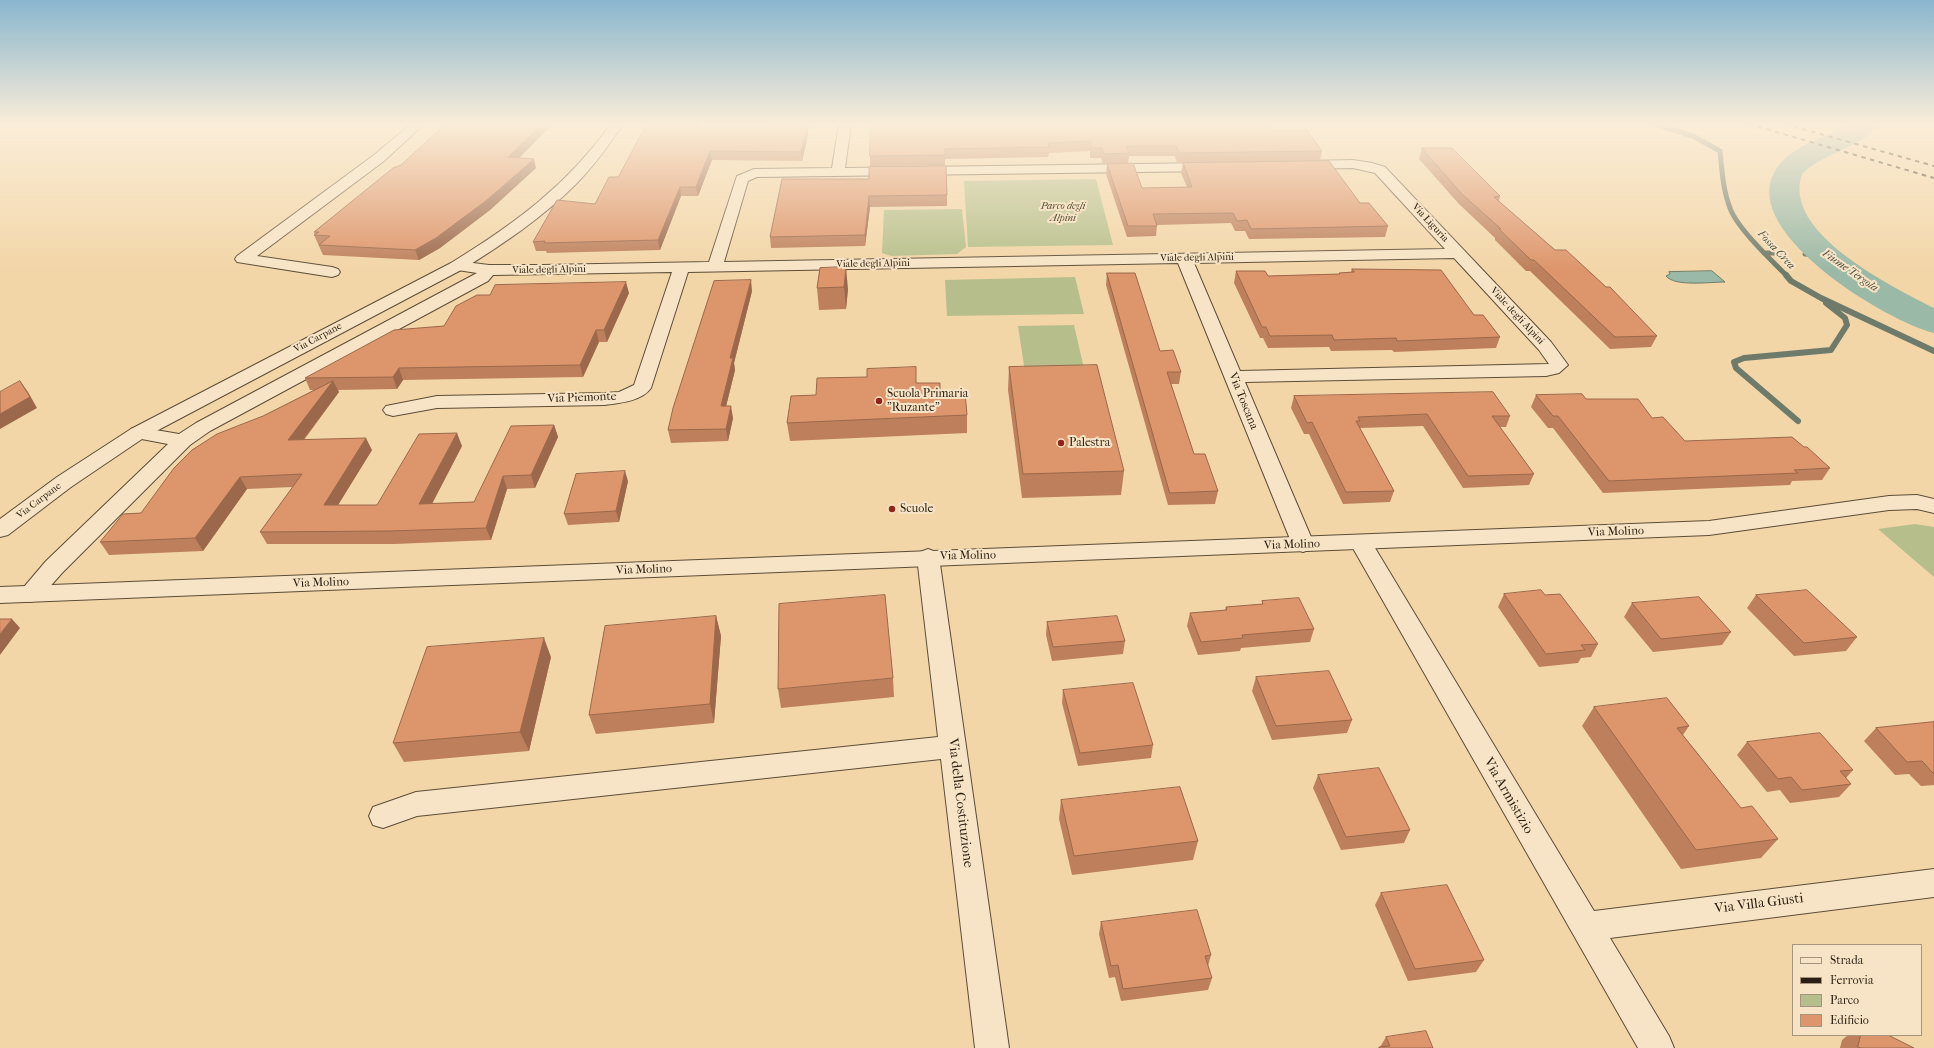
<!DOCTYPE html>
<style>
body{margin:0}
#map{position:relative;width:1934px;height:1048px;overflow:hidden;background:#f3d6a8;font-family:"IM FELL French Canon",serif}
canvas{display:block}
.legend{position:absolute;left:1792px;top:944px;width:130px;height:92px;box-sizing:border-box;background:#f7e4c6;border:1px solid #a5957e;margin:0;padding:5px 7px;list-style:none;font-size:12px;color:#2a1f12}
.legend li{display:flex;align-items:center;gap:8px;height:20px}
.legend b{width:20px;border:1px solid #a5957e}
</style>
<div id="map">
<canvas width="1934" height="1048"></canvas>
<ul class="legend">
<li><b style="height:5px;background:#f7e4c6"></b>Strada</li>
<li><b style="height:5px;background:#2a1f12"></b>Ferrovia</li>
<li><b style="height:11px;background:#b6bf8b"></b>Parco</li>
<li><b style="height:11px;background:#dd956b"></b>Edificio</li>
</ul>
</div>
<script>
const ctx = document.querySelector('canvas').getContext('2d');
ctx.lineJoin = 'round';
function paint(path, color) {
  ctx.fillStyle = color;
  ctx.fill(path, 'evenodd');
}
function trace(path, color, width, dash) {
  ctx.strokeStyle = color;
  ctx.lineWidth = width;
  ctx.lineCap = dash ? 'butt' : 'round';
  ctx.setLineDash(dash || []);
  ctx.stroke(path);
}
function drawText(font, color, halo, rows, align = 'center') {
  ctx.font = font + ' "IM FELL French Canon",serif';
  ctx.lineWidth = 4;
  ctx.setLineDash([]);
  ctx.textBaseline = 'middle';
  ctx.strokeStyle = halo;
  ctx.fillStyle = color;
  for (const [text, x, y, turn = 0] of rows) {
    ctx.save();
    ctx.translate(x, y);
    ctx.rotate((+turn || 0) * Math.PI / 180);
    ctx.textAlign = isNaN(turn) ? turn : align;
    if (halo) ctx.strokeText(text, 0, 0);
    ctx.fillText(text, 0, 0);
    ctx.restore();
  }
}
const green = new Path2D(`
 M1096,179L1113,245L968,247L964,181Z
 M962,209L966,247L957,254L891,256L882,253L884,210Z
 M1075,277L1084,314L947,316L945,280Z
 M1074,325L1086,377L1026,379L1018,326Z
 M1915,524L1934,527V577L1878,529Z`);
const water = new Path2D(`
 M1712,271L1725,282C1710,282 1675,287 1666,276L1670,274L1669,272Z`);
const streamFar1 = new Path2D(`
 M1655,124L1693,136L1720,151C1722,171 1723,190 1730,208C1737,228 1771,260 1787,276
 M1764,253H1781
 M1805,254L1823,255`);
const stream = new Path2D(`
 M1786,275L1791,281L1821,298L1934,351
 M1798,421L1736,368L1734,362L1744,358L1831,350L1847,325L1845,318L1826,303`);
const river = new Path2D(`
 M1848,124H1878C1861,149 1824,152 1802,174C1781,233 1893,287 1934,308V333C1888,322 1741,234 1774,173C1788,145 1824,140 1848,124Z`);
const minor = new Path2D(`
 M411,124H424L384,161L257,256L332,267L338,269L340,272L338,275L332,277L237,262L235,259L237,256L374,155Z
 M839,124H851L845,168L1212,163L1217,164L1219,167L1217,170L1212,171L757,177L748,181L724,262L1445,249L1375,173L1353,168L1303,169L1298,168L1296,165L1298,162L1303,161L1353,160L1372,163L1385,167L1551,342L1568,365L1559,373L1546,376L1245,382L1314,544L1311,549L1303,552L1295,549L1292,544L1178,263L688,272L651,388C642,401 620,403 605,405L437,408L393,416L386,414L383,410L386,406L437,396L605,393L619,392L634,385L672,272L493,275L488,281L210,431L190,445L62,573L38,600L30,602L22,600L18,594L46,561L168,444L131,437L128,433L131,429L138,427L179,434L196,423L477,273L451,269L449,266L451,263L457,261L489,265H542L709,262L737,176L754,169L832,168ZM1454,258L1539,350L1549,364L1240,371L1194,263Z
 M1361,535L1369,538L1594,911L1934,869V897L1610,938L1669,1036L1674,1048H1638L1350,543L1353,538Z
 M928,549L936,552L939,557L1009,1048H975L941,759L417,816L383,828L373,825L369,816L373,807L416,792L938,737L917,557L920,552Z`);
const tertiary = new Path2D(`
 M611,124H623C609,145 594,166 576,184C542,218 503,244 463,269L145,437L71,487L8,535L0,537V519L57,477L131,429L451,263C516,223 566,186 611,124Z
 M1917,495L1934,499V513L1917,509L1889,510L1709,535L0,603V587L1709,521L1889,496Z`);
const rail = new Path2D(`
 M1749,124L1934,178
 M1785,124L1934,166`);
const wall = new Path2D(`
 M1199,125L1273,130L1322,151L1320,161L1360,203L1388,226L1385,237L1249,239L1245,231H1235L1231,223L1157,225L1156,236L1127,237L1106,174L1107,164L1142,188L1187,187L1181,173L1183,163L1251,162L1177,163L1175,156H1129L1128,163L1103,164L1101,158H1090V151L1049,153L1048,157L945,159V165L870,166V156Z
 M697,128L807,140L802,161L712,160L698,196H681L660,250L547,253L546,251H536L533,242L595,204L618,177Z
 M1422,148L1500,196L1499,201L1555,250L1657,336L1651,347L1610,349L1530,271H1526L1495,240V238L1459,204L1419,159Z
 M519,158L536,168L490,210L440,248L419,260L323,255L314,235H315L314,232L401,165Z
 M782,179L947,195V206L870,207L865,246L771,248L770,237Z
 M820,268L848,289L846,309L819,310L817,288Z
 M1352,269L1474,315L1500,337L1496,348L1394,352L1392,350L1331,351L1329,347L1268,348L1263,338H1260L1234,283L1236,271L1268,276L1339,274V273L1351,272Z
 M1107,273L1160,351L1181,372L1179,384H1171L1194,454L1218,491L1215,504L1168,505L1106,285Z
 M752,291L734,363L735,370L726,406L733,418L728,441L671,443L668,430Z
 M629,293L607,342H599L583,377L403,380L397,389L338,390L339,392L304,440L372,450L338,505H377L462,446L432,504L474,502L554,425L558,437L535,488L507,489L491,540L395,544H267L260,532L293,487L247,489L203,551L109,555L100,542L141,513L263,416L314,390H310L305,378L444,326Z
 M916,367V383L941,392L967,415V433L790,441L787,423L816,395L867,377Z
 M1009,367L1124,471L1121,495L1022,498L1008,390Z
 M1536,395L1586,399L1652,418L1685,441L1804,447L1830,468L1822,480L1792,481L1790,485L1603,493L1553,428H1548L1531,407Z
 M1294,396L1510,416L1506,427H1500L1534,474L1529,485L1463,488L1423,426L1360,428L1394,491L1390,502L1343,504L1309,434H1304L1291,408Z
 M628,481L619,522L568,525L564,514Z
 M1504,594L1545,595L1598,644L1591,657L1581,658L1578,663L1539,667L1498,607Z
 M1756,595L1857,637L1846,651L1794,656L1747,608Z
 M1262,601L1314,629L1310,642L1241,648L1240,651L1198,655L1187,626L1190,613L1225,610L1226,607L1262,604Z
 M1632,603L1731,632L1722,645L1653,652L1624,617Z
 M716,616L721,636L714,723L596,734L589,715Z
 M1047,622L1125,641L1123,654L1052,661L1046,635Z
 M551,657L529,751L404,762L393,743Z
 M1256,677L1352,720L1347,733L1272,740L1252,691Z
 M893,678L894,697L781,708L778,689Z
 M1063,690L1153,745L1151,758L1078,766L1062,703Z
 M1594,707L1689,726L1683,735L1741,808L1778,839L1761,858L1681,869L1582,726Z
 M1934,722V785L1921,786L1909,774L1895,775L1864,741L1876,728Z
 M1747,742L1853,770L1846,778L1851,784L1839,797L1790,803L1780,790L1767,792L1737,755Z
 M1318,775L1410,830L1404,843L1341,850L1313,788Z
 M1061,800L1198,841L1193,860L1072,875L1059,819Z
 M1381,893L1484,960L1476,972L1408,981L1375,905Z
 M1101,922L1211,955L1208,966L1212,978L1208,990L1121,1001L1115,977L1109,978L1099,934Z
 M1848,1035H1888L1914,1048H1840L1842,1040Z
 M1386,1037L1433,1048H1378L1380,1047Z`);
const shadedWall = new Path2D(`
 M542,124H553L510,167L508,157Z
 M693,124H700L691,137L690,128Z
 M807,124H809L807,140L802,161L801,152Z
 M710,151L712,160L698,196L696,187Z
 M534,159L536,168L490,210L440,248L419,260L415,250Z
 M680,187L681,196L660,250L658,240Z
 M869,196L870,207L865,246V235Z
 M846,267L848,289L846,309L844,287Z
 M751,280L752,291L734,363L735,370L723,419L721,406L730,358Z
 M626,282L629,293L607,342L604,330Z
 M596,330L599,342L583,377L580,365Z
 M399,368L403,380L397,389L393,377Z
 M20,381L28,392L37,408L0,429V414Z
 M333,381L339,392L294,452L288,440Z
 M731,406L733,418L728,441L726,429Z
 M554,425L558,437L535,488L531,475Z
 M457,433L462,446L425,517L419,504Z
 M366,438L372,450L330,518L324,505Z
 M625,471L628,481L619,522L616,511Z
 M503,476L507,489L491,540L486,528Z
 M240,477L247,489L203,551L195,538Z
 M716,616L721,636L714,723L710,704Z
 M12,619L20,628L0,655V634Z
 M544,638L551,657L529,751L520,732Z`);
const building = new Path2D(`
 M445,124H542L508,157L534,159L487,200L436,238L415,250L319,245L330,236L314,235L319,232H314L393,168L401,165L441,128Z
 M647,124H693L690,128H769L770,124H807L806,132L801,152L710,151L696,187H680L658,240L544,243L545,241L533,242L557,200L595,204L609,177H618Z
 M871,124H1198L1197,125L1271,127L1273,130H1307L1322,151L1179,153L1176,146H1126L1129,153L1104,154L1102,148H1091V141L1048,143L1049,147L945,149V155L870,156Z
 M1422,148H1452L1500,196L1494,197L1555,250H1566L1606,287H1610L1657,336L1615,337L1534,260H1531L1499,229H1501L1462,194Z
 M1329,161L1360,203H1369L1388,226L1251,229L1247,220L1237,221L1233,213L1153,214L1157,226H1128L1107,164L1133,163L1142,188L1192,187L1183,163Z
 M946,166L947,195L869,196L865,235L770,237L782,179H869V167Z
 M846,267L844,287L817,288L820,268Z
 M1352,269L1441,270L1474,315H1483L1500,337L1397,341L1396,338L1334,340L1332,335L1270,336L1266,327H1262L1236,271H1265L1268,276L1340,274L1339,273L1354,272Z
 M1107,273H1135L1160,351L1173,350L1181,372H1167L1194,454H1205L1218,491L1170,493Z
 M751,280L730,358H733L721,406H731L726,429L668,430L673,408L714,281Z
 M626,282L604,330H596L580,365L399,368L393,377L305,378L394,330L444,326L456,306L477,295H490L495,285Z
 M1097,365L1124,471L1023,474L1009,367Z
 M916,367V383H940V392H965L967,415L787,423L791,396L816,395L817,378L867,377V369Z
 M20,381L30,397L0,414V392Z
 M333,381L288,440L366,438L324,505H377L419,434L457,433L419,504L474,502L511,426L554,425L531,475L503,476L486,528L389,531L260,532L302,474L240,477L195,538L100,542L123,514L141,513L174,468L192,450L217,434L263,416Z
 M1493,392L1510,416H1492L1534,474L1468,476L1427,414L1358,417L1360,421H1356L1394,491L1346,492L1312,422L1307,423L1294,396Z
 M1582,394L1586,399H1638L1652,418L1663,417L1685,441L1792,437L1804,447H1807L1830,468L1794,470L1798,473L1609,481L1558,416H1553L1536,395Z
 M625,471L616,511L564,514L576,474Z
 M1541,590L1545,595L1560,594L1598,644L1581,645L1585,650L1546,654L1504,594Z
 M1807,590L1857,637L1804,643L1756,595Z
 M885,595L893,678L778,689L779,604Z
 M1699,597L1731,632L1661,639L1632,603Z
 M1299,598L1314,629L1242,635L1243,638L1201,642L1190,613L1227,610L1226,607L1263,604L1262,601Z
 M716,616L710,704L589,715L605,626Z
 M1117,616L1125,641L1053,647L1047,622Z
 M0,619H12L0,634Z
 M544,638L520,732L393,743L427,647Z
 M1329,671L1352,720L1276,726L1256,677Z
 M1133,683L1153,745L1080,753L1063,690Z
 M1667,698L1689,726L1677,728L1741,808L1752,806L1778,839L1696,850L1594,707Z
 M1934,722V773H1933L1922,761L1907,762L1876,728Z
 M1820,733L1853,770L1840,771L1851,784L1802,790L1791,777L1778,779L1747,742Z
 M1379,768L1410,830L1346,837L1318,775Z
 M1180,787L1198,841L1074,856L1061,800Z
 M1447,885L1484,960L1415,969L1381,893Z
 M1197,910L1211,955L1205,956L1212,978L1123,989L1118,965L1111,966L1101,922Z
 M1426,1031L1433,1048H1379V1047L1390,1046L1386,1037Z
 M1861,1035H1888L1914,1048H1861L1858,1047Z`);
const markers = [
 [879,401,4,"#8f2418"],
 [1061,443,4,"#8f2418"],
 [892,509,4,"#8f2418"]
];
const farParknames = [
 ["Parco degli",1063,207],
 ["Alpini",1063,219]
];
const farStreetnames = [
 ["Via Liguria",1430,223,47],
 ["Viale degli Alpini",1197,258,-1],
 ["Viale degli Alpini",873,264,-1],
 ["Viale degli Alpini",549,270,-1],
 ["Viale degli Alpini",1517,316,47],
 ["Via Carpane",318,338,-28],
 ["Via Carpane",39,501,-37]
];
const farWaternames = [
 ["Fossa Crea",1776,250,47],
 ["Fiume Tergola",1850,271,35]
];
const poiNames = [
 ["Scuola Primaria",887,394],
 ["\"Ruzante\"",887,408],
 ["Palestra",1069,443],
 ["Scuole",900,509]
];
const streetNames = [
 ["Via Piemonte",582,398,-2],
 ["Via Toscana",1243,401,68],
 ["Via Molino",1616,532,-2],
 ["Via Molino",1292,545,-2],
 ["Via Molino",968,556,-1],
 ["Via Molino",644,570,-2],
 ["Via Molino",321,583,-2]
];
const nearStreetnames = [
 ["Via Armistizio",1508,796,60],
 ["Via della Costituzione",960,803,83],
 ["Via Villa Giusti",1759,904,-7]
];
paint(green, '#b6bf8b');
paint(water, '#9bb9a7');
trace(water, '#6e7b6b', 1);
trace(streamFar1, '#6e7b6b', 5);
trace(stream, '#6e7b6b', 6);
paint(river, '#9bb9a7');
trace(minor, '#5c4d38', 2);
trace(tertiary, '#5c4d38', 2);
paint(minor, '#f7e4c6');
paint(tertiary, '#f7e4c6');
trace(rail, '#2a1f12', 2, [4.5, 4.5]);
paint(wall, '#be805c');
paint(shadedWall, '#9b684b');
paint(building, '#dd956b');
trace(building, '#9b684b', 1);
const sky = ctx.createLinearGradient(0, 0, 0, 270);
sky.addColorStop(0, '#89b6ce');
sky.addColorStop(0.46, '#faedd8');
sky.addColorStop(1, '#faedd800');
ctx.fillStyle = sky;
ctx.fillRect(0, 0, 1934, 270);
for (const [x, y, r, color] of markers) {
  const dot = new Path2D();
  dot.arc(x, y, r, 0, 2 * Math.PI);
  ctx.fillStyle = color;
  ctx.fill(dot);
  trace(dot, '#f7e4c6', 1.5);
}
drawText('italic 10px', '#544f36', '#f7e4c6', farParknames);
drawText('10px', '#2a1f12', '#f7e4c6', farStreetnames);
drawText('italic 11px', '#4c4d3f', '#f7e4c6', farWaternames);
drawText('12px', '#2a1f12', '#f7e4c6', poiNames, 'left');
drawText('12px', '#2a1f12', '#f7e4c6', streetNames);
drawText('14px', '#2a1f12', '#f7e4c6', nearStreetnames);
</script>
